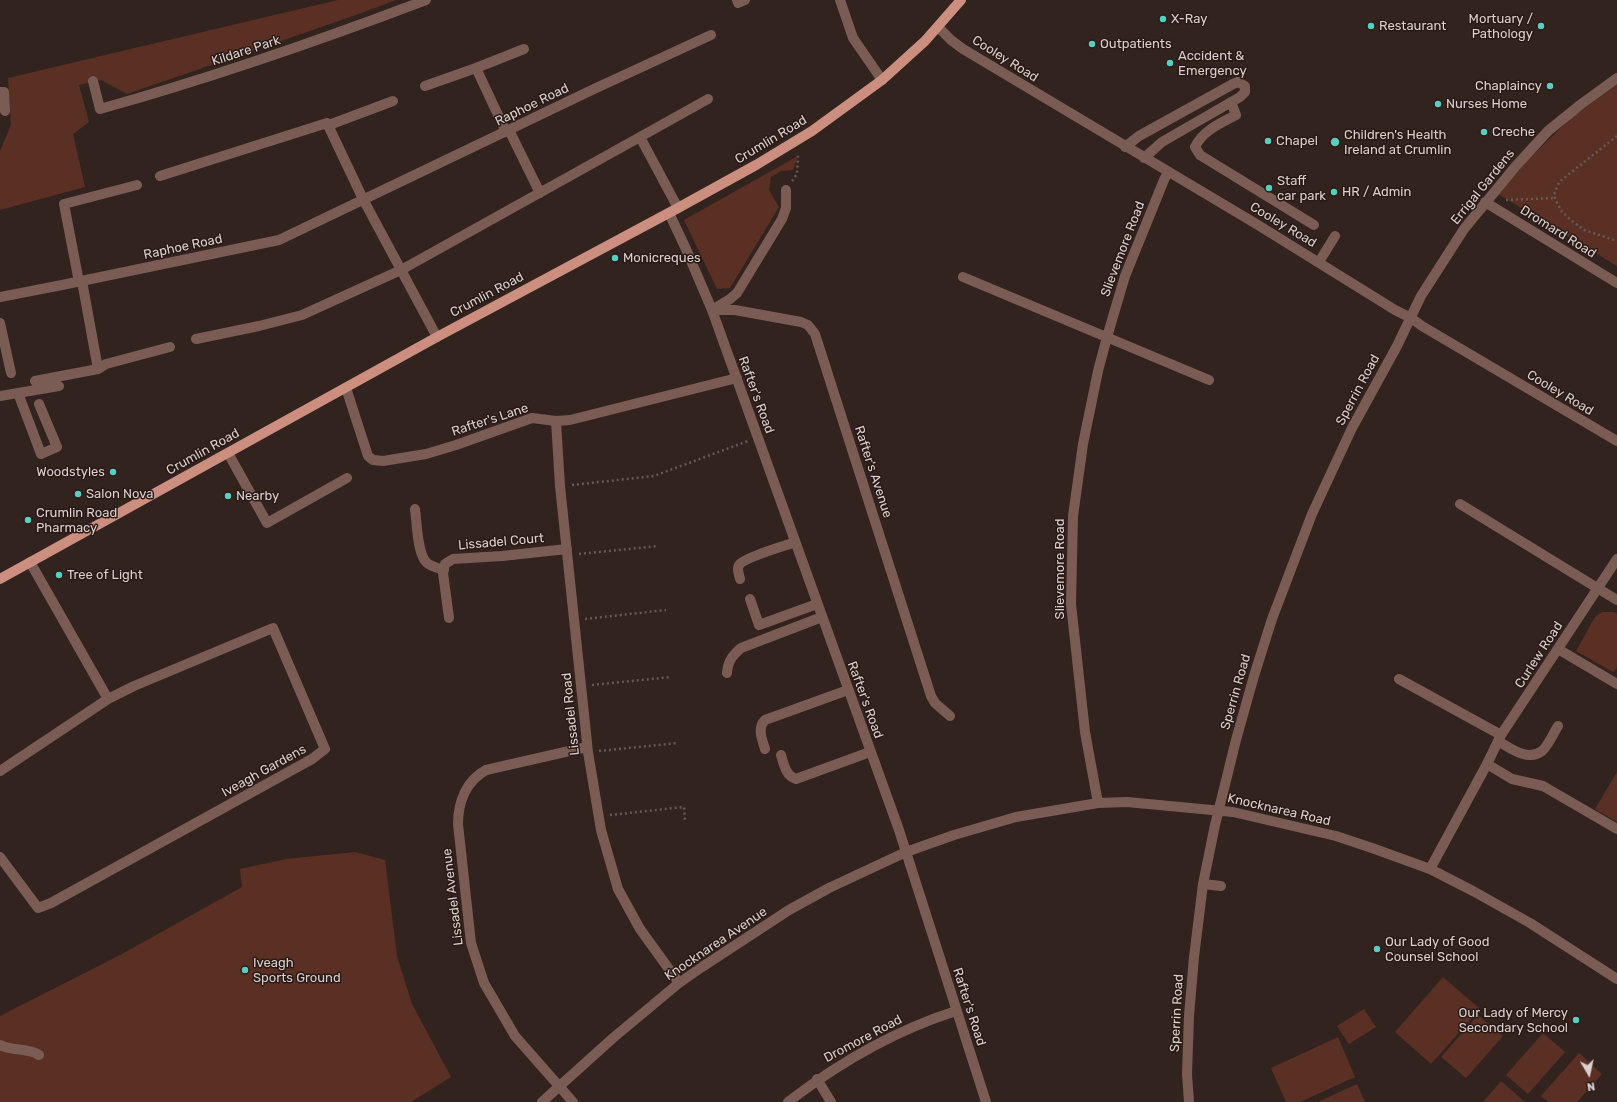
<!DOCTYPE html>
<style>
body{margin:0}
#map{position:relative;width:1617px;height:1102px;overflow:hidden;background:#33231f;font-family:Rubik,sans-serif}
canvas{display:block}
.north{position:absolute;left:1569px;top:1054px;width:40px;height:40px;-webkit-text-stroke:3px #291a16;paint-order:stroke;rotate:171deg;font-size:11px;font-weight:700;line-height:16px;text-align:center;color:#dacfcc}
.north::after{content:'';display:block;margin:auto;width:14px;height:18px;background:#dacfcc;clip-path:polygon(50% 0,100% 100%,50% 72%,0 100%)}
</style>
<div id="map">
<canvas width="1617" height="1102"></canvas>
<div class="north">N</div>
</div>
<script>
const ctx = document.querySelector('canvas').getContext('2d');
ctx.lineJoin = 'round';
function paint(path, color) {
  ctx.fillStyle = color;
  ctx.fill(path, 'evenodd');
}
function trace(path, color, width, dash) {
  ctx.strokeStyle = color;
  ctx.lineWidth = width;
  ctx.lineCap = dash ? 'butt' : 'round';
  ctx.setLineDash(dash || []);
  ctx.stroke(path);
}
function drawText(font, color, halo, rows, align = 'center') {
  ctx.font = font + ' Rubik,sans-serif';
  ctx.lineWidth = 3;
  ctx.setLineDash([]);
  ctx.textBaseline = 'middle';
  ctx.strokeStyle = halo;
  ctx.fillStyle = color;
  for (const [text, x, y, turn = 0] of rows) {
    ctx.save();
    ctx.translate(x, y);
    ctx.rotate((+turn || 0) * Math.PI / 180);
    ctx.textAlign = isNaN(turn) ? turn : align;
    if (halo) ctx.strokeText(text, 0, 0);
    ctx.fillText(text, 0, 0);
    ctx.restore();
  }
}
const green = new Path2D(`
 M338,0H396L356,15L127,94L101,80L79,85L89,122L73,134L85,187L0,210V151L11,125L8,78Z
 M1617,84V266L1498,194L1528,160L1571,118Z
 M798,156L793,170L781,171L771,177L769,190L779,207L730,288L717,289L684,220Z
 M1602,612H1613L1617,613V668L1613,672L1576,651L1595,617Z
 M1617,772V822L1595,809Z
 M355,852L385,860L397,956L412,1004L451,1077L411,1102H0V1016L122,954L242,887L240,869L286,859Z
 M1443,977L1480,1009L1431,1064L1395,1032Z
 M1364,1009L1376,1027L1349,1044L1337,1026Z
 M1478,1015L1503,1036L1466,1078L1441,1057Z
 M1543,1033L1565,1052L1528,1094L1506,1075Z
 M1338,1037L1355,1077L1300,1102H1286L1271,1068Z
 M1579,1053L1602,1074L1577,1102H1548L1541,1096Z
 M1501,1081L1525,1102H1483Z
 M1357,1084L1365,1102H1318Z`);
const path = new Path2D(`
 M1617,136L1559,182L1554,195L1556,201L1562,212L1572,221L1584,230L1617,241
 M792,181L797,174L798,154
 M1506,200L1555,198
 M572,485L654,476L748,441
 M579,554L658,546
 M585,619L666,610
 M592,685L671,677
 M599,751L678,743
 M610,815L684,807L685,821`);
const minor = new Path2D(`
 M737,0L738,3L745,0
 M840,0L853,38L882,80
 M938,27L951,40L963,49L1258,225L1395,310L1411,318L1422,326L1617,441
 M476,68L524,49
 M93,81L100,109C211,78 318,41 426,0
 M425,86L476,68L506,132
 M0,92H4L5,111
 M1231,102L1236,115C1221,123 1202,131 1195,147L1200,155L1314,225
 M329,125L393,101
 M509,130L540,193
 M640,137L678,208
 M1125,147L1139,136L1233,84L1238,82L1245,86V92L1240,97L1162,142L1144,158
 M160,176L327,123L363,199L437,337
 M1485,202L1617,283
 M669,213L686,249L712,310L899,830L986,1102
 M1319,262L1335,236
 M963,277L1209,380
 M82,281L98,369
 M79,282L64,204L137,185
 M0,297L62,285L279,240L594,89L711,35
 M712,310H735L801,322L808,325L815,334L931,696L935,703L950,716
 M712,310L730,299L737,293L782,219L786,208V190
 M0,323L11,373
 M196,339L259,326L302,315L401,270L640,137L708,99
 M35,381L98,369L106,364L170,347
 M346,388L368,456L373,460L383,461L426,454L456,445L532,418L556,421L570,420L737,378
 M18,393L41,454L57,447L39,404
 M0,396L59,386
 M556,421L560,486L588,752L601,830L618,889L640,929L679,983
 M228,453L267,523L347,478
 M1460,504L1617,600
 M415,509C417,522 417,552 426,562C431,567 438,568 444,570
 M30,562L108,699
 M740,579C739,574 736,568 740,564C746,557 785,546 795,542
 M750,599L759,625L817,604
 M449,618L443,573L445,564L453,559L502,556L567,549
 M1558,649L1617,684
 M727,673C728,661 732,656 741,648L822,617
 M1399,679L1501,735
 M1498,741C1510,748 1528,762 1542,751C1548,746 1554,732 1558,726
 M765,749C762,739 757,728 765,720L848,690
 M781,755C784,765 786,776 796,779L870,752
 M1487,764L1512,779L1543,786L1617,829
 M0,771L108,699L134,686L273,628L325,749L312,759L51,903L38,908L0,857
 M1098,803L1085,732L1071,604L1073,516L1083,444L1098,371L1107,337L1125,276L1164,180L1168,172
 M1430,869L1487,764L1501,735L1617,559
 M1203,884L1221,886
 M0,1045C13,1052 27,1047 39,1055
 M817,1079L831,1102
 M542,1102L613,1038L679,983L702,967L789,910L829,888L906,852L954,835L1016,817L1098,803L1127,802L1233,812L1336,836L1372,848L1430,869L1473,891L1530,923L1617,979
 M573,1102L515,1036L484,983L471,943L458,824C458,802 466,781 486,770L587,747
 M788,1102C840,1062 893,1031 956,1011
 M1189,1102L1187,1074L1189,1016L1194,957L1203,884L1215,825L1236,740L1254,676L1272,619L1312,514L1352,428L1397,346L1421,296L1464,229L1515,167L1548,131L1580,105L1617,78`);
const major = new Path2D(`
 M0,579L437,337L678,208L756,165L812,131L882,80L925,41L961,0`);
const markers = [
 [1163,19,4,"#58cec1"],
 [1371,26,4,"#58cec1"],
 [1541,26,4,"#58cec1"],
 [1092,44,4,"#58cec1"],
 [1170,63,4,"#58cec1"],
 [1550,86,4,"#58cec1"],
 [1438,104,4,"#58cec1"],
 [1484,132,4,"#58cec1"],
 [1268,141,4,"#58cec1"],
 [1335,142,5,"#58cec1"],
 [1269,188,4,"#58cec1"],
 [1334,192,4,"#58cec1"],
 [615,258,4,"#58cec1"],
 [113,472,4,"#58cec1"],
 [78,494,4,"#58cec1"],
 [228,496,4,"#58cec1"],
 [28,520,4,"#58cec1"],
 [59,575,4,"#58cec1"],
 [1377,949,4,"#58cec1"],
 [245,970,4,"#58cec1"],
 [1576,1020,4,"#58cec1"]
];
const poiNames = [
 ["X-Ray",1171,19],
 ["Mortuary /",1533,19,"right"],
 ["Pathology",1533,34,"right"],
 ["Restaurant",1379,26],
 ["Outpatients",1100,44],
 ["Accident &",1178,56],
 ["Emergency",1178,71],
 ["Chaplaincy",1542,86,"right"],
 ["Nurses Home",1446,104],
 ["Creche",1492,132],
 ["Children's Health",1344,135],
 ["Ireland at Crumlin",1344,150],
 ["Chapel",1276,141],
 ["Staff",1277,181],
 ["car park",1277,196],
 ["HR / Admin",1342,192],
 ["Monicreques",623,258],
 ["Woodstyles",105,472,"right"],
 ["Salon Nova",86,494],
 ["Nearby",236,496],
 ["Crumlin Road",36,513],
 ["Pharmacy",36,528],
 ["Tree of Light",67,575],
 ["Our Lady of Good",1385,942],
 ["Counsel School",1385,957],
 ["Iveagh",253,963],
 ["Sports Ground",253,978],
 ["Our Lady of Mercy",1568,1013,"right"],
 ["Secondary School",1568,1028,"right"]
];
const streetNames = [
 ["Kildare Park",246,51,-18],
 ["Cooley Road",1005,59,32],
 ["Raphoe Road",532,105,-26],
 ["Crumlin Road",771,140,-31],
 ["Errigal Gardens",1483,187,-51],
 ["Cooley Road",1283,225,31],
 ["Dromard Road",1558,232,32],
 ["Raphoe Road",183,247,-12],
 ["Slievemore Road",1123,249,-69],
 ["Crumlin Road",487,295,-28],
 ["Sperrin Road",1358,390,-62],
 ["Cooley Road",1560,393,31],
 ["Rafter's Road",756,395,70],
 ["Rafter's Lane",490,420,-18],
 ["Crumlin Road",203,452,-29],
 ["Rafter's Avenue",873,472,72],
 ["Lissadel Court",501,542,-5],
 ["Slievemore Road",1060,569,-90],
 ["Curlew Road",1539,655,-57],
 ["Sperrin Road",1236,692,-74],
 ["Rafter's Road",865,700,70],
 ["Lissadel Road",571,714,-96],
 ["Iveagh Gardens",264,771,-29],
 ["Knocknarea Road",1279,810,13],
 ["Lissadel Avenue",453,897,-97],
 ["Knocknarea Avenue",716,944,-34],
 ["Rafter's Road",969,1007,72],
 ["Sperrin Road",1177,1013,-87],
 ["Dromore Road",863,1039,-28]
];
paint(green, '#5a3025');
trace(path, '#665854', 2.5, [2, 3]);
trace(minor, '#7a5c54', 10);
trace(major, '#cc8f7f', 10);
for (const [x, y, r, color] of markers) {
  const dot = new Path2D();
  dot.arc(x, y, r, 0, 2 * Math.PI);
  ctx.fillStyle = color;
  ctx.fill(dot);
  trace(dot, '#291a16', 1.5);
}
drawText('13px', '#dacfcc', '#291a16', poiNames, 'left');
drawText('13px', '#dacfcc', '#291a16', streetNames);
</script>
